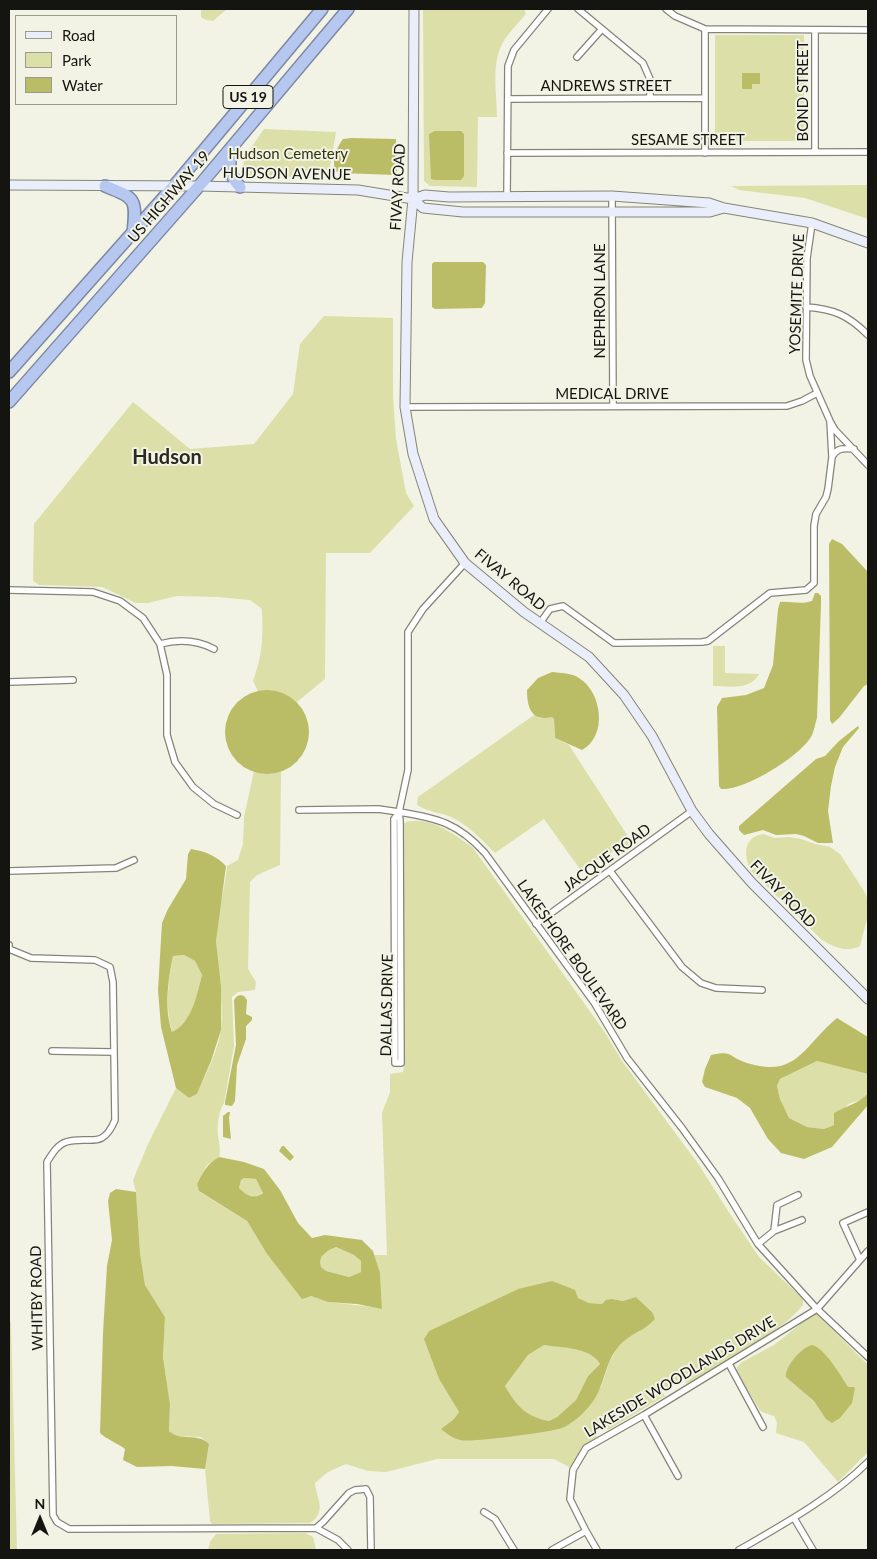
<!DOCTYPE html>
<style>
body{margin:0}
#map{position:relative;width:877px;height:1559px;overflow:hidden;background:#f2f3e5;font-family:Lato,sans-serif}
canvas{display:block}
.frame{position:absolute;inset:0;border:10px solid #141410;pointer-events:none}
.legend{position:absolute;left:15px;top:15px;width:162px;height:90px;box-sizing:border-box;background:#f2f3e5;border:1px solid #999a90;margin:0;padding:6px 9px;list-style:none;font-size:15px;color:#141410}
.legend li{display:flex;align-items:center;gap:10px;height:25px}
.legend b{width:25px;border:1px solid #999a90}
.north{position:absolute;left:15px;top:1494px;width:50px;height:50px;-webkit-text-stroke:4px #f2f3e5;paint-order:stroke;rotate:0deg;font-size:14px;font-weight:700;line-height:20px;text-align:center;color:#141410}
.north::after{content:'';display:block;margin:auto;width:18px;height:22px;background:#141410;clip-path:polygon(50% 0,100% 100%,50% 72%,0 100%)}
</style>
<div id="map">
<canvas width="877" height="1559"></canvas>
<div class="frame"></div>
<ul class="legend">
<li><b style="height:6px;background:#e9eefa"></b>Road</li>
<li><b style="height:14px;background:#dcdfa8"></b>Park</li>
<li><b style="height:14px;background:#bbbd66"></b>Water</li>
</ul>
<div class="north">N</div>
</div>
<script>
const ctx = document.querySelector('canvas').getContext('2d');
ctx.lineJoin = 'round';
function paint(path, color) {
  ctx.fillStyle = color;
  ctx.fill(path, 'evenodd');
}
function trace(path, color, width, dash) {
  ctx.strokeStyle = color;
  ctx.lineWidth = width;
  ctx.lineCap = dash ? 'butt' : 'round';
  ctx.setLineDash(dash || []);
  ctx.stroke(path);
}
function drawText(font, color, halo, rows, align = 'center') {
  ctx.font = font + ' Lato,sans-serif';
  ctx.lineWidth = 4;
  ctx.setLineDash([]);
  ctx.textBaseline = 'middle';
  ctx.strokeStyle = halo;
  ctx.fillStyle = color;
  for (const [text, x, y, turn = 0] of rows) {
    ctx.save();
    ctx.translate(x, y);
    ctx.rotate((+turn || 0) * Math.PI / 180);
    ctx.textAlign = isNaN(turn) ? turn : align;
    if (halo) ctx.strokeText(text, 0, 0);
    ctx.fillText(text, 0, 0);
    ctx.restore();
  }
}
const green = new Path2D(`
 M201,9H227L213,21L206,20L201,17Z
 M423,9H524L526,14C519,22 511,30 505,39C490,61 497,92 497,117H478L477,187L430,186L424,181Z
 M715,35H804V141H715Z
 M264,129L336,132L328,178L241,176L245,156Z
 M868,185V219L805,198L739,190L731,186Z
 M324,316L393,318V396L396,439L406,493L414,506L370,553H326L325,679L297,702C284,693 274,690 258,691L253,681C263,654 263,637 262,609L250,600L218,597L177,596L148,603H136L102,587L39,585L33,581L34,524L133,402L190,449L254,444L293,394L300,344Z
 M713,646H725V673L759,674C750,691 729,686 713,686Z
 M534,715L540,718L552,717L554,719L555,738L569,745L631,841L628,846L602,856L582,872L544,819L495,853C483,841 470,827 455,819C443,812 429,813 417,805L418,797Z
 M254,771L268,773L281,771L280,865L257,875L250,882L248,969L256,982L255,990L238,992L232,997L234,1046L224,1103C218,1113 217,1125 218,1136C219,1145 221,1148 219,1157L207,1165L197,1184L200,1192L247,1221L267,1254L282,1272L311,1296L328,1302L382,1308L380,1273L374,1255H387L382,1113L390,1092V1074L403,1072L404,1067V823C427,814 456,835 473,848L604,1031L622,1061L699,1165L730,1214L759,1257L803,1299V1305C787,1325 766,1336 744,1349C725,1361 706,1373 687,1384L683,1379L662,1391L665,1396L608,1430L604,1424L594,1430L597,1437L585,1445L571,1468L554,1459H437L386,1472L368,1471L346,1464L328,1472L315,1483C317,1500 327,1512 310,1523L212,1524L210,1521L205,1469L209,1444L201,1437L174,1436L169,1431L170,1404L163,1357L165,1317L145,1285L140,1253L136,1192L133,1180L148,1144L176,1088L189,1098L197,1094C206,1074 218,1051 221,1029C224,1000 217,971 216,941C216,916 225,891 227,866L238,860L243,844L244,817ZM518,1289L578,1298L589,1303L602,1304L612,1299L623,1301L636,1297L652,1312L639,1332L627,1338L617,1348L609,1363L601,1387L562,1428L441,1429L454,1419L459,1412L439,1379L425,1339L429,1331Z
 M763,834L775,838L789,837L801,839L815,844L830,847L840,854L864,891L868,900V915L860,946C846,953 833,947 821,939L750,870C744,855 743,837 763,834Z
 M184,955L195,961L202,975C197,995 192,1023 172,1032C165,1008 168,981 173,956Z
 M817,1061L868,1074V1093L863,1099L848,1104L834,1125L824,1129L807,1127L789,1118L780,1099L777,1086L780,1079Z
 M244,1178L256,1179L263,1192C254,1200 247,1195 239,1189L241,1180Z
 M336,1247L354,1255L361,1261V1272L349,1277L326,1271L321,1267L320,1261L322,1256L329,1250Z
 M813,1314H817L868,1365V1452L838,1482L804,1442L776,1433L777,1422L774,1416L762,1412L759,1409L737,1372V1367L742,1362L774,1345Z
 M9,1319L11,1323L17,1550H9Z
 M544,1345C561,1348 591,1346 600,1364L588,1376L576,1400L557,1417L549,1421C525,1416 517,1406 505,1386L528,1355Z
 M305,1533L313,1537L316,1550H208L210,1542L216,1534Z`);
const water = new Path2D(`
 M742,73H760V84H752V89H742Z
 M435,131H461L464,134V176L461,180H434L431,179L429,134Z
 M352,138L396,139L397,171L395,175L341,173L335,171C332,160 336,148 343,139Z
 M434,262H483L486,265L485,303L482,308L435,309L432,307V264Z
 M832,539L842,544L868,572V684L864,686L839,718L832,724L830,720L829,544Z
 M815,593H818L821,596V604L817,718C815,724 814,732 811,737C799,757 744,791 721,789L719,786L717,707L722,698L746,695L764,688L773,665L778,609L780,602C792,601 799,605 812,601Z
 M552,672C560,673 572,673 579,678C602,692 608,736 582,750L555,738L554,719L552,717C531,722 527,707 527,690L538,678Z
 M225 732a42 42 0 1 1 84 0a42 42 0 1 1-84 0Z
 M858,726L859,728L843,747L835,767L831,786L828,811L833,843H818L804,836L796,834L776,835L763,830L744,835L739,830V826L816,759L825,756L839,741Z
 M191,849C204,851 217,856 226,866L216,941L221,987V1030L211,1061L197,1094L189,1098L176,1088L161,1027L158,990L162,923L168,909L186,879L188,854ZM184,955L195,961L202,975C197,994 192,1023 172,1032C164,1009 168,980 173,956Z
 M241,995L244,996L247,1000L246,1014L252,1017V1020L246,1026V1039L237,1065L235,1101L232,1106L225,1105V1102L236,1045L234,1000L237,996Z
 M837,1018L868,1037V1074L817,1061L780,1079L777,1086L780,1099L789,1118L807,1127L824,1129L834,1125V1113C846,1106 860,1103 868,1093V1105L832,1147L804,1159L781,1153L768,1139L750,1108L737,1098L705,1087L702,1082L705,1069L711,1055C733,1050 728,1057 747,1063C797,1079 804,1045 837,1018Z
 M228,1112H230L229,1118L231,1139L223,1137V1116Z
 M282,1146H284L294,1157L290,1161L279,1151Z
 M219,1157L244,1162L264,1169L280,1190L298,1223L312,1238L325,1235L362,1240L373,1251L380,1273L382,1309L357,1304L328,1302L311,1296L302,1299L267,1254L247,1221L199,1191L197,1184C203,1172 208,1163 219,1157ZM244,1178L256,1179L263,1193C254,1200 246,1195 239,1188L241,1180ZM336,1247L354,1255L361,1261V1272L349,1277L326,1271L321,1267L320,1261L322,1256L329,1250Z
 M116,1189L136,1192L140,1253L145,1285L165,1317L163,1357L170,1404L169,1431C180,1442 198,1432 209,1444L205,1469L172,1466L137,1467L123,1460L125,1449C117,1443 106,1439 100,1433L103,1333L107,1266L112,1240L108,1201L110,1193Z
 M552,1281L575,1290L578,1298L589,1303L602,1304L606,1300L612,1299L623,1301L636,1297L652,1312L655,1319C645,1331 629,1334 619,1346C604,1363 605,1387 591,1404C584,1413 572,1424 562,1428C551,1432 470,1443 460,1440C453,1438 447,1434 441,1429L454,1419L459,1412L439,1379L424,1339L429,1331L518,1289ZM544,1345C561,1348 591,1347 600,1364L588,1376L576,1400L557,1417L549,1421C525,1416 517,1406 505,1386L528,1355Z
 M812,1345C824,1347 841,1376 848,1387H853L855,1388L852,1403L840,1418L832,1423L826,1419L814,1401L786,1377C785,1366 801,1348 812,1345Z`);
const street = new Path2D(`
 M578,9L643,63L650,79V98
 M666,9L675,16L705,29L868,30
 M705,29V153
 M577,57L602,29
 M508,99L705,98
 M815,152V30
 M507,153L868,152
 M612,196L613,406
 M507,197L508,66L514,50L548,9
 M806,307C834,309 848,315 868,335
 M405,407L787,406L802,401L817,393
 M831,423L835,430L868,465
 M832,457C837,448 843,448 854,449
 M465,563L423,609L408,632V770L399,812C437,818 458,823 485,853L595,1004L627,1058L682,1128L718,1178L758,1244L817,1309L868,1357
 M9,590L93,592L120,601L143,618L160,644L167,675V735L175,762L193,787L214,804L237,815
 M540,623L550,609L563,606L614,643L702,642L708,641L770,593L806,590L814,583V526L816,514L826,497L828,489L832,457L830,421L810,376L806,360L807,258L812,223
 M160,644C179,639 197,640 214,649
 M9,682L73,680
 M299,810L378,809L399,812
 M399,812L400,821L401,1063H395L394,819Z
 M9,871L116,868L134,860
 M610,871L682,967L701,983L716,988L762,990
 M536,924L692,811
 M9,945V949L31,958L95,960L110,967L113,982L115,1120C102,1151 90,1135 66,1142C57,1145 52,1154 47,1162L53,1515L57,1522L69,1529L316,1528L338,1540L348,1550
 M52,1051L113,1052
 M774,1231L777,1205L798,1195
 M758,1244L774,1231L802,1220
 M860,1260L843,1223L868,1212
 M729,1364L763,1427
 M644,1415L678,1476
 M484,1512L495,1519L514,1550
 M794,1518L813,1550
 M316,1528L323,1522L349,1493L355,1490L366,1489L370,1497L371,1550
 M552,1550L586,1531
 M597,1550L586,1531L570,1499L573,1470L586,1448L644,1415L817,1309L868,1251
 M739,1550C782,1525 833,1497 868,1462`);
const secondary = new Path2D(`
 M414,9L413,199L407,262L405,407L413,454L434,519L465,563L524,612L589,657L624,695L652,736L692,811L709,834L752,883L868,999
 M9,185L199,186L358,190L413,199L423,208L463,212H710L724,208
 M413,199L425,195L449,197L612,196L709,203L724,208L812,223L868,243`);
const highway = new Path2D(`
 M232,147C229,166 227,172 240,187
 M105,186C135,198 137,198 133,232
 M9,372L174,186L322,9
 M9,402L199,186L348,9`);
const shields = [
 [248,97,50]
];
const shieldNames = [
 ["US 19",248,97]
];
const streetNames = [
 ["ANDREWS STREET",606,86],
 ["BOND STREET",803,91,-90],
 ["SESAME STREET",688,140],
 ["HUDSON AVENUE",287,174,1],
 ["FIVAY ROAD",398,187,-87],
 ["US HIGHWAY 19",169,197,-49],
 ["YOSEMITE DRIVE",797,294,-88],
 ["NEPHRON LANE",600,301,-90],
 ["MEDICAL DRIVE",612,394],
 ["FIVAY ROAD",510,580,40],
 ["JACQUE ROAD",607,858,-36],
 ["FIVAY ROAD",783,894,46],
 ["LAKESHORE BOULEVARD",572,955,55],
 ["DALLAS DRIVE",387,1005,-89],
 ["WHITBY ROAD",37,1298,-91],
 ["LAKESIDE WOODLANDS DRIVE",680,1377,-31]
];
const parkNames = [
 ["Hudson Cemetery",288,154]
];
const districtNames = [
 ["Hudson",167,458]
];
paint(green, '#dcdfa8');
paint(water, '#bbbd66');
trace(street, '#848578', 8);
trace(secondary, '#848578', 11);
trace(highway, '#7d88a2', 14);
trace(street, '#fff', 5.5);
trace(secondary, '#e9eefa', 9);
trace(highway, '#b6c7f0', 11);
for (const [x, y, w] of shields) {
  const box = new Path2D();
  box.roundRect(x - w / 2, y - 11.5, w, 23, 4);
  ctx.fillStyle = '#f2f3e5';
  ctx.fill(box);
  trace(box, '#141410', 1);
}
drawText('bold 14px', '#141410', null, shieldNames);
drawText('15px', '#141410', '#f2f3e5', streetNames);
drawText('15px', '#31310b', '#f2f3e5', parkNames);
drawText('bold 20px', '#2a2a20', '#f2f3e5', districtNames);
</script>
